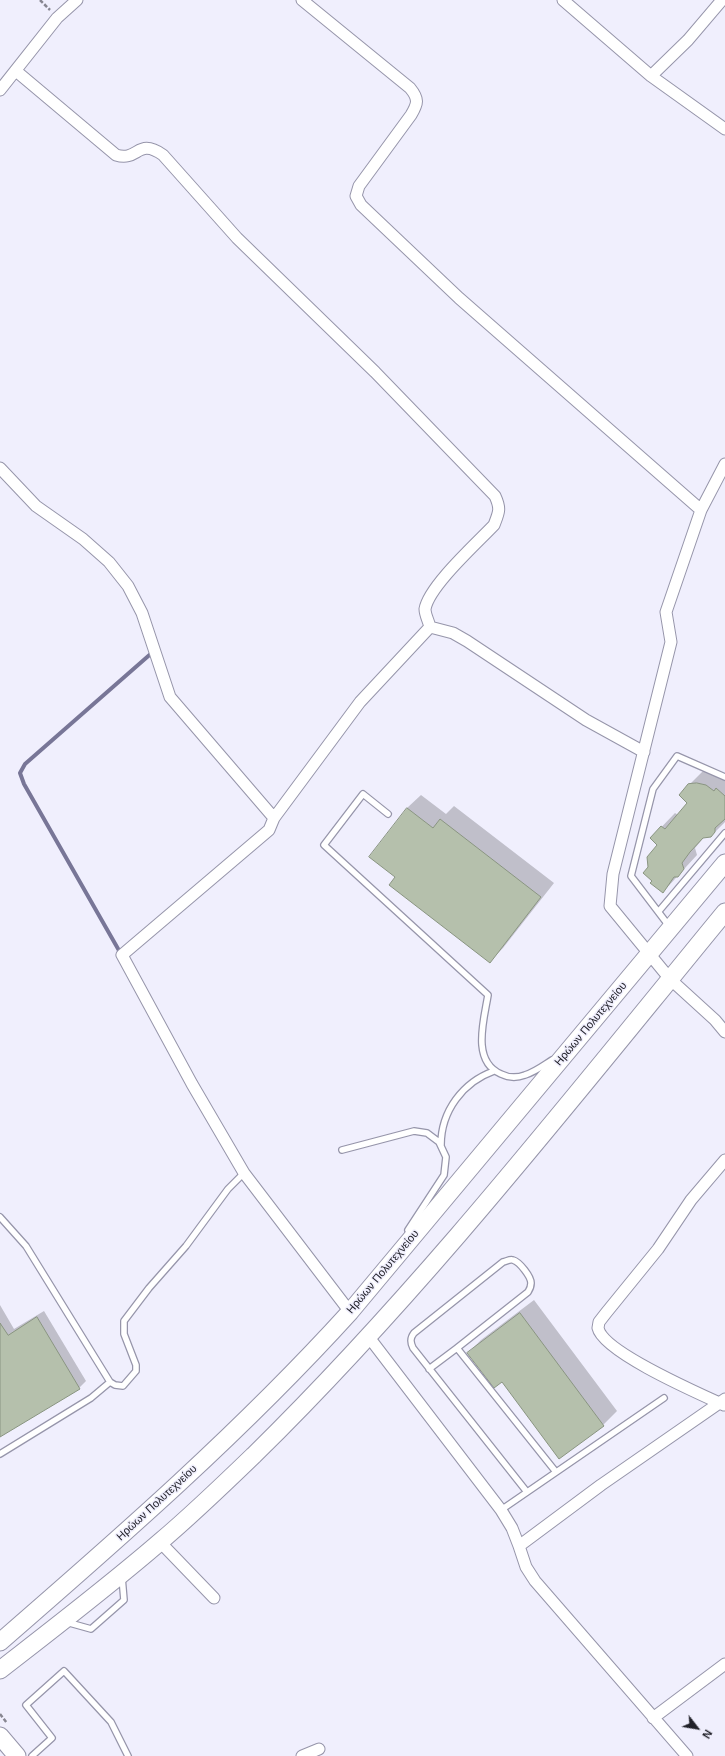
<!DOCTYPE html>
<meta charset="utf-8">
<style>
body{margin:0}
#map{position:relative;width:725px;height:1756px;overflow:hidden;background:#f0effd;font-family:Helvetica,sans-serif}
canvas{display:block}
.north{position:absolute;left:677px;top:1708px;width:40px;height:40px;-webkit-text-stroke:3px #f0effd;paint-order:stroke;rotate:121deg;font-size:11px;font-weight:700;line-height:16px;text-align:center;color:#212129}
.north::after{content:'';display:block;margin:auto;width:14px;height:18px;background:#212129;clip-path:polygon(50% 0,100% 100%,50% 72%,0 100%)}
</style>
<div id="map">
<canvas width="725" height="1756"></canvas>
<div class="north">N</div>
</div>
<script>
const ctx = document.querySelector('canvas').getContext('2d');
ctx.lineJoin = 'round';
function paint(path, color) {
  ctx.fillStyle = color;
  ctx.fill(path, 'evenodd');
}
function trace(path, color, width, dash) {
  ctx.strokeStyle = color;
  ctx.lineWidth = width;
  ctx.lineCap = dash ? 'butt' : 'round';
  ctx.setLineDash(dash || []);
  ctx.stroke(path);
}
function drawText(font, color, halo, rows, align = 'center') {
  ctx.font = font + ' Helvetica,sans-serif';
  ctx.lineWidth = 3;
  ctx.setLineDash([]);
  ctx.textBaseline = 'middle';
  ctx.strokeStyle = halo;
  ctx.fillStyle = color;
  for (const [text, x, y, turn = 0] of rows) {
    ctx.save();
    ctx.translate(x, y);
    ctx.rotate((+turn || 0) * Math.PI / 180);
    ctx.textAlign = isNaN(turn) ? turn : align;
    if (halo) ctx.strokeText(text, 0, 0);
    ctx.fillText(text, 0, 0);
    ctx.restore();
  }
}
const shadow = new Path2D(`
 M711,770L720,772L725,776V822L711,836H705L695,848L697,855L663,892L653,880L648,867L658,845L651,838L675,813L678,815L688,803L689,785L703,771Z
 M421,795L446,814L454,806L554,883L503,948L490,961L397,877L407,808Z
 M534,1300L617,1411L603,1425L559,1458L502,1381L468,1353L481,1340Z
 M0,1305L14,1329L44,1311L86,1381L79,1388L0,1436Z`);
const stream = new Path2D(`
 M121,954L24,784L20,773L25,764L154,651`);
const building = new Path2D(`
 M697,783L706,785L714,791L716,788L725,796V819L715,828V832L711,837L703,838L690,852L682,863L684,869L678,877H674L663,893L650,883L652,881L643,873L648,867L647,857L657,845L650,838L661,826L665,829L687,803L679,795L688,784Z
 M407,808L433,828L440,819L541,897L490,963L389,885L395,877L369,857Z
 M520,1313L604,1426L559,1459L502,1382L494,1388L467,1353Z
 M37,1317L80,1389L0,1437V1323L8,1335Z`);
const path = new Path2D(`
 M40,0L50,10
 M0,1714L7,1723`);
const service = new Path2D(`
 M388,814L363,794L324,845L488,995C484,1020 471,1061 501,1074C509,1078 517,1078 525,1075C535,1072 544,1065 552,1060
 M659,911L725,833
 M669,926L631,876L653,789L677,756L725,777
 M441,1145C441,1111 463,1082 494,1071
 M342,1150L414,1131L427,1133L439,1142L446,1157L444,1175L408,1230
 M0,1217L26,1246L110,1382L91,1398L0,1454
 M429,1369L457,1348
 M110,1382L115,1385L123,1386L136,1371V1365L124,1334V1321L149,1288L186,1246L228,1189L244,1173
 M527,1492L413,1348C410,1342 410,1338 414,1333L503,1262C507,1261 510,1259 513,1260C520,1262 531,1277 531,1283C531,1287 530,1289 528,1292L457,1348L556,1472
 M501,1510L664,1398
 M66,1622L91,1629L124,1600L122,1577
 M32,1756L52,1738L26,1705L64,1671L111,1722L128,1756`);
const minor = new Path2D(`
 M302,0L410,88C419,99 418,103 411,115L359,186L356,196L361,205L459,298L701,510
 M563,0L651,76L725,129
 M16,71L116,155C139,162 137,137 163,155L237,238L375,372L495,496C501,509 499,512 494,525C477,543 429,586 425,609C425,615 429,622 430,627
 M651,76L688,40L722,0
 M0,90L57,18L77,0
 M725,464L701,510L666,612L671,642L613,874L610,906L670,979L715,1020L725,1032
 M0,468L36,506L83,539L109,562L128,586L142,613L170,697L274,818
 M350,1312L244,1173L192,1084L122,955L269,830L274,818L360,702L430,627L453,633L467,641L586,720L644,752
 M368,1336L501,1510L512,1528L519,1546
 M724,1405C700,1394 603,1352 598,1328L599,1322L606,1313L658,1249L691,1200L725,1160
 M160,1542L214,1598
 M653,1718L725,1664
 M302,1756L319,1749
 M687,1756L535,1581L526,1567L519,1546L601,1485L725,1399`);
const primary = new Path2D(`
 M0,1642C121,1537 242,1431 350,1312L725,863
 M0,1670C54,1628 109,1586 161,1541C193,1514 224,1484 254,1455C425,1287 573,1097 725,912
 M0,1736L17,1756`);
const streetNames = [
 ["Ηρώων Πολυτεχνείου",591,1024,-50],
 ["Ηρώων Πολυτεχνείου",383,1272,-50],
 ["Ηρώων Πολυτεχνείου",157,1503,-43]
];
paint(shadow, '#0003');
trace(stream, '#787697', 4);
paint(building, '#b5c0ac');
trace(building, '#899481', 1);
trace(service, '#9695aa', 8);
trace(minor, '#9695aa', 13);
trace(primary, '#9695aa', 19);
trace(path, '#878691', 2.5, [4, 2]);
trace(service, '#fff', 5.5);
trace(minor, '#fff', 11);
trace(primary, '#fff', 17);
drawText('11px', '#212129', '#f0effd', streetNames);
</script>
